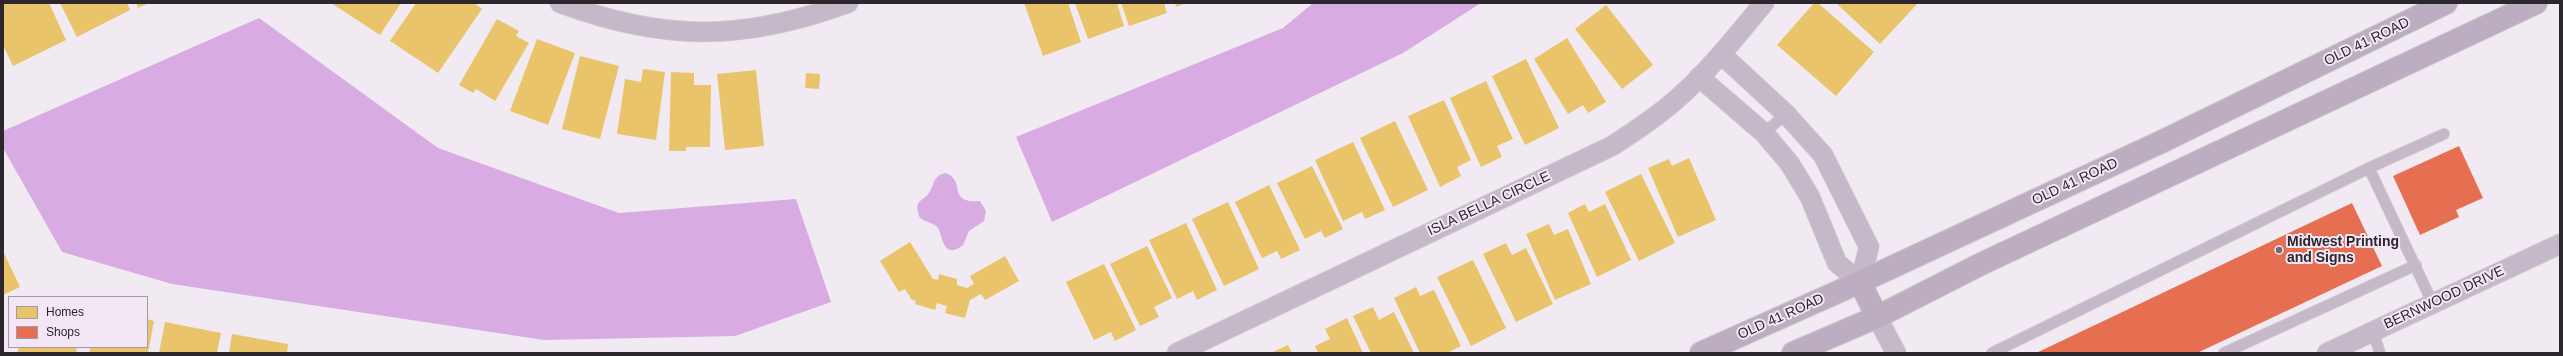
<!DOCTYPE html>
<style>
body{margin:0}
#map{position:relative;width:2563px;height:356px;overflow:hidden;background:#f1eaf2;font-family:Arial,sans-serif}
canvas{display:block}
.frame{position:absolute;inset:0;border:4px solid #2b272c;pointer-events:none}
.legend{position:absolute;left:8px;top:296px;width:140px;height:52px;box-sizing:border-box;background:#f3e7f6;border:1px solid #a39aa5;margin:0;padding:5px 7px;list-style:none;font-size:12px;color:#2b272c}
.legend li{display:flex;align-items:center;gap:8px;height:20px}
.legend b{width:20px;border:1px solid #a39aa5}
</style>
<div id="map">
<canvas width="2563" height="356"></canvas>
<div class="frame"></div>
<ul class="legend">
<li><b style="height:11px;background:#e9c46a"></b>Homes</li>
<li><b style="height:11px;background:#e76f51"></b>Shops</li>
</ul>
</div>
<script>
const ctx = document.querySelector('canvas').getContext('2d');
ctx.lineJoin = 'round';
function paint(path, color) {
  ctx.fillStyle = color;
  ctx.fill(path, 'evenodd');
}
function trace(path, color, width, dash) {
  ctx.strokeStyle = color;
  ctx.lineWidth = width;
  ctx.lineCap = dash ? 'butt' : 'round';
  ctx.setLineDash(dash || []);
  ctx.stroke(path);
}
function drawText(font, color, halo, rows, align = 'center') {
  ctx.font = font + ' Arial,sans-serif';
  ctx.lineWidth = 4;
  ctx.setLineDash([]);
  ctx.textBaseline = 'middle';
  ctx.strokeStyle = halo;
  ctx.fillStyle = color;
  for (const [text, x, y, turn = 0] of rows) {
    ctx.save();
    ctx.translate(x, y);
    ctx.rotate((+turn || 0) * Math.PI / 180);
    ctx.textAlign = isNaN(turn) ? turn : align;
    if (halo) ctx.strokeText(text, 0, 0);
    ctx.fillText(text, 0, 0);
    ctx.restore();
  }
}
const water = new Path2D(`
 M1313,3H1481L1403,53L1052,222L1016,137L1283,28Z
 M259,18L438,148L619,213L796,199L831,302L735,336L544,340L172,284L62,252L3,148V131Z
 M946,173C963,180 952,195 966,200C970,202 975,201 980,201L986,211L984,221L969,231L963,245C942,262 943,233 937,227C932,222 925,222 920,218C912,198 924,203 930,191C935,182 934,175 946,173Z`);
const homes = new Path2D(`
 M3,3H49L66,40L13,66L3,45Z
 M60,3H127L130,10L77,37Z
 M136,3H149L138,8Z
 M331,3H401L380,35Z
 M416,3H474L482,9L438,73L390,41Z
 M1024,3H1068L1081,42L1043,56Z
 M1075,3H1117L1124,26L1088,39Z
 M1121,3H1164L1167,13L1129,26Z
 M1175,3H1186L1176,7Z
 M1814,3H1818L1874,52L1836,96L1777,45Z
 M1836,3H1918L1880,44Z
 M1606,5L1653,65L1622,89L1575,29Z
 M497,19L519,31L516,36L529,43L495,101L476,89L473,93L459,85Z
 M1567,38L1606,102L1588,113L1583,105L1568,114L1534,59Z
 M537,39L575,53L548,125L510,111Z
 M580,56L619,66L600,139L562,129Z
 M1526,59L1559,128L1525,145L1492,76Z
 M643,69L665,72L656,140L617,134L625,79L641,82Z
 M756,70L764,146L725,150L717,74Z
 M671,72L694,73V85H711L710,147H686V151H669Z
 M806,73L820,74L819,89L805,88Z
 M1486,81L1513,139L1497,146L1502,157L1481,167L1450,98Z
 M1444,100L1471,160L1457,167L1461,176L1440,187L1408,116Z
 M1395,121L1428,190L1393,207L1360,138Z
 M1353,142L1385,210L1365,219L1362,212L1343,221L1315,160Z
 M1689,158L1716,220L1678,237L1648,168L1669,159L1672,166Z
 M1312,166L1343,229L1325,238L1321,231L1305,239L1277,183Z
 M1641,174L1675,243L1639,261L1605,192Z
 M1269,185L1300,250L1281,259L1277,251L1262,258L1235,202Z
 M1228,202L1259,269L1224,286L1192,219Z
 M1585,204L1589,212L1605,204L1631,260L1597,277L1568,213Z
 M1186,223L1217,290L1197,300L1193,291L1177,299L1149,240Z
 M1549,224L1554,235L1568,229L1591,284L1555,300L1526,234Z
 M910,242L933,279L938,280L939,274L957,279V285L967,288L974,284L970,276L1005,256L1019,281L985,300L981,294L970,300L965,318L945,313L947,306L937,303L935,310L915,304L916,301L911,299L905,289L899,292L880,261Z
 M1506,243L1512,255L1526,248L1553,304L1516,322L1483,254Z
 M1147,246L1172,298L1154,307L1159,317L1140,326L1110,264Z
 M3,251L20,287L3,295Z
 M1473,260L1506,328L1471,346L1437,277Z
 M1104,264L1136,330L1115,341L1111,332L1094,340L1066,282Z
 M1416,287L1420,296L1434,290L1461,346L1447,353H1420L1394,298Z
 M1373,307L1379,320L1394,312L1414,353H1371L1353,316Z
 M1347,318L1363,353H1318L1315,346L1330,339L1325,329Z
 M147,319L154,321L148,353H89L90,347H147Z
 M165,322L221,333L217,353H159Z
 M232,334L288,344L287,353H229Z
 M1288,345L1292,353H1271Z
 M19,347H77L76,353H17Z`);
const shops = new Path2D(`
 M2459,146L2483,198L2456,210L2459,217L2420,235L2393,176Z
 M2352,203L2382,266L2197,353H2036Z`);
const lane = new Path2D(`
 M1764,133L1786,114
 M2433,304L2369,168L2444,134
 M2373,332L2380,353
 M1992,353L2369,168
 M2224,353L2416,265`);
const street = new Path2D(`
 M560,3C665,42 744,41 848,3
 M1699,77L1764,133L1790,164L1810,197L1837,263L1860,282L1869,247L1823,155L1786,114L1721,54
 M1877,317L1896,353
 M1177,353L1612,146C1635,131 1658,116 1678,98C1710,70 1737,35 1764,3
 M2327,353L2560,244`);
const secondary = new Path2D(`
 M1860,282L1877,317
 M1701,353L1860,282L2163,141L2446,3
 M1793,353L1877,317L1981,264L2536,3`);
const markers = [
 [2279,250,4,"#706b71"]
];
const streetNames = [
 ["OLD 41 ROAD",2367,42,-26],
 ["OLD 41 ROAD",2075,182,-25],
 ["ISLA BELLA CIRCLE",1489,204,-25],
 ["BERNWOOD DRIVE",2444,298,-25],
 ["OLD 41 ROAD",1781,317,-24]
];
const poiNames = [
 ["Midwest Printing",2287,242],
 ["and Signs",2287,258]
];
paint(water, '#d8ace3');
paint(homes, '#e9c46a');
paint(shops, '#e76f51');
trace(lane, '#cdc8ce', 12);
trace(street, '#cdc8ce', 21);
trace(secondary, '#cdc8ce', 24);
trace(lane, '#c5b8c8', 10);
trace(street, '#c5b8c8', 19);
trace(secondary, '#bcadc0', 22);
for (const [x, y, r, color] of markers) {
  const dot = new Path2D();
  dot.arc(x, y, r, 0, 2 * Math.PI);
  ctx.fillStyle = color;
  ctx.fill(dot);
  trace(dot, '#f3e7f6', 1.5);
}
drawText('14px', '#2b272c', '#f3e7f6', streetNames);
drawText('bold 14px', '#2b272c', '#f3e7f6', poiNames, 'left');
</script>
